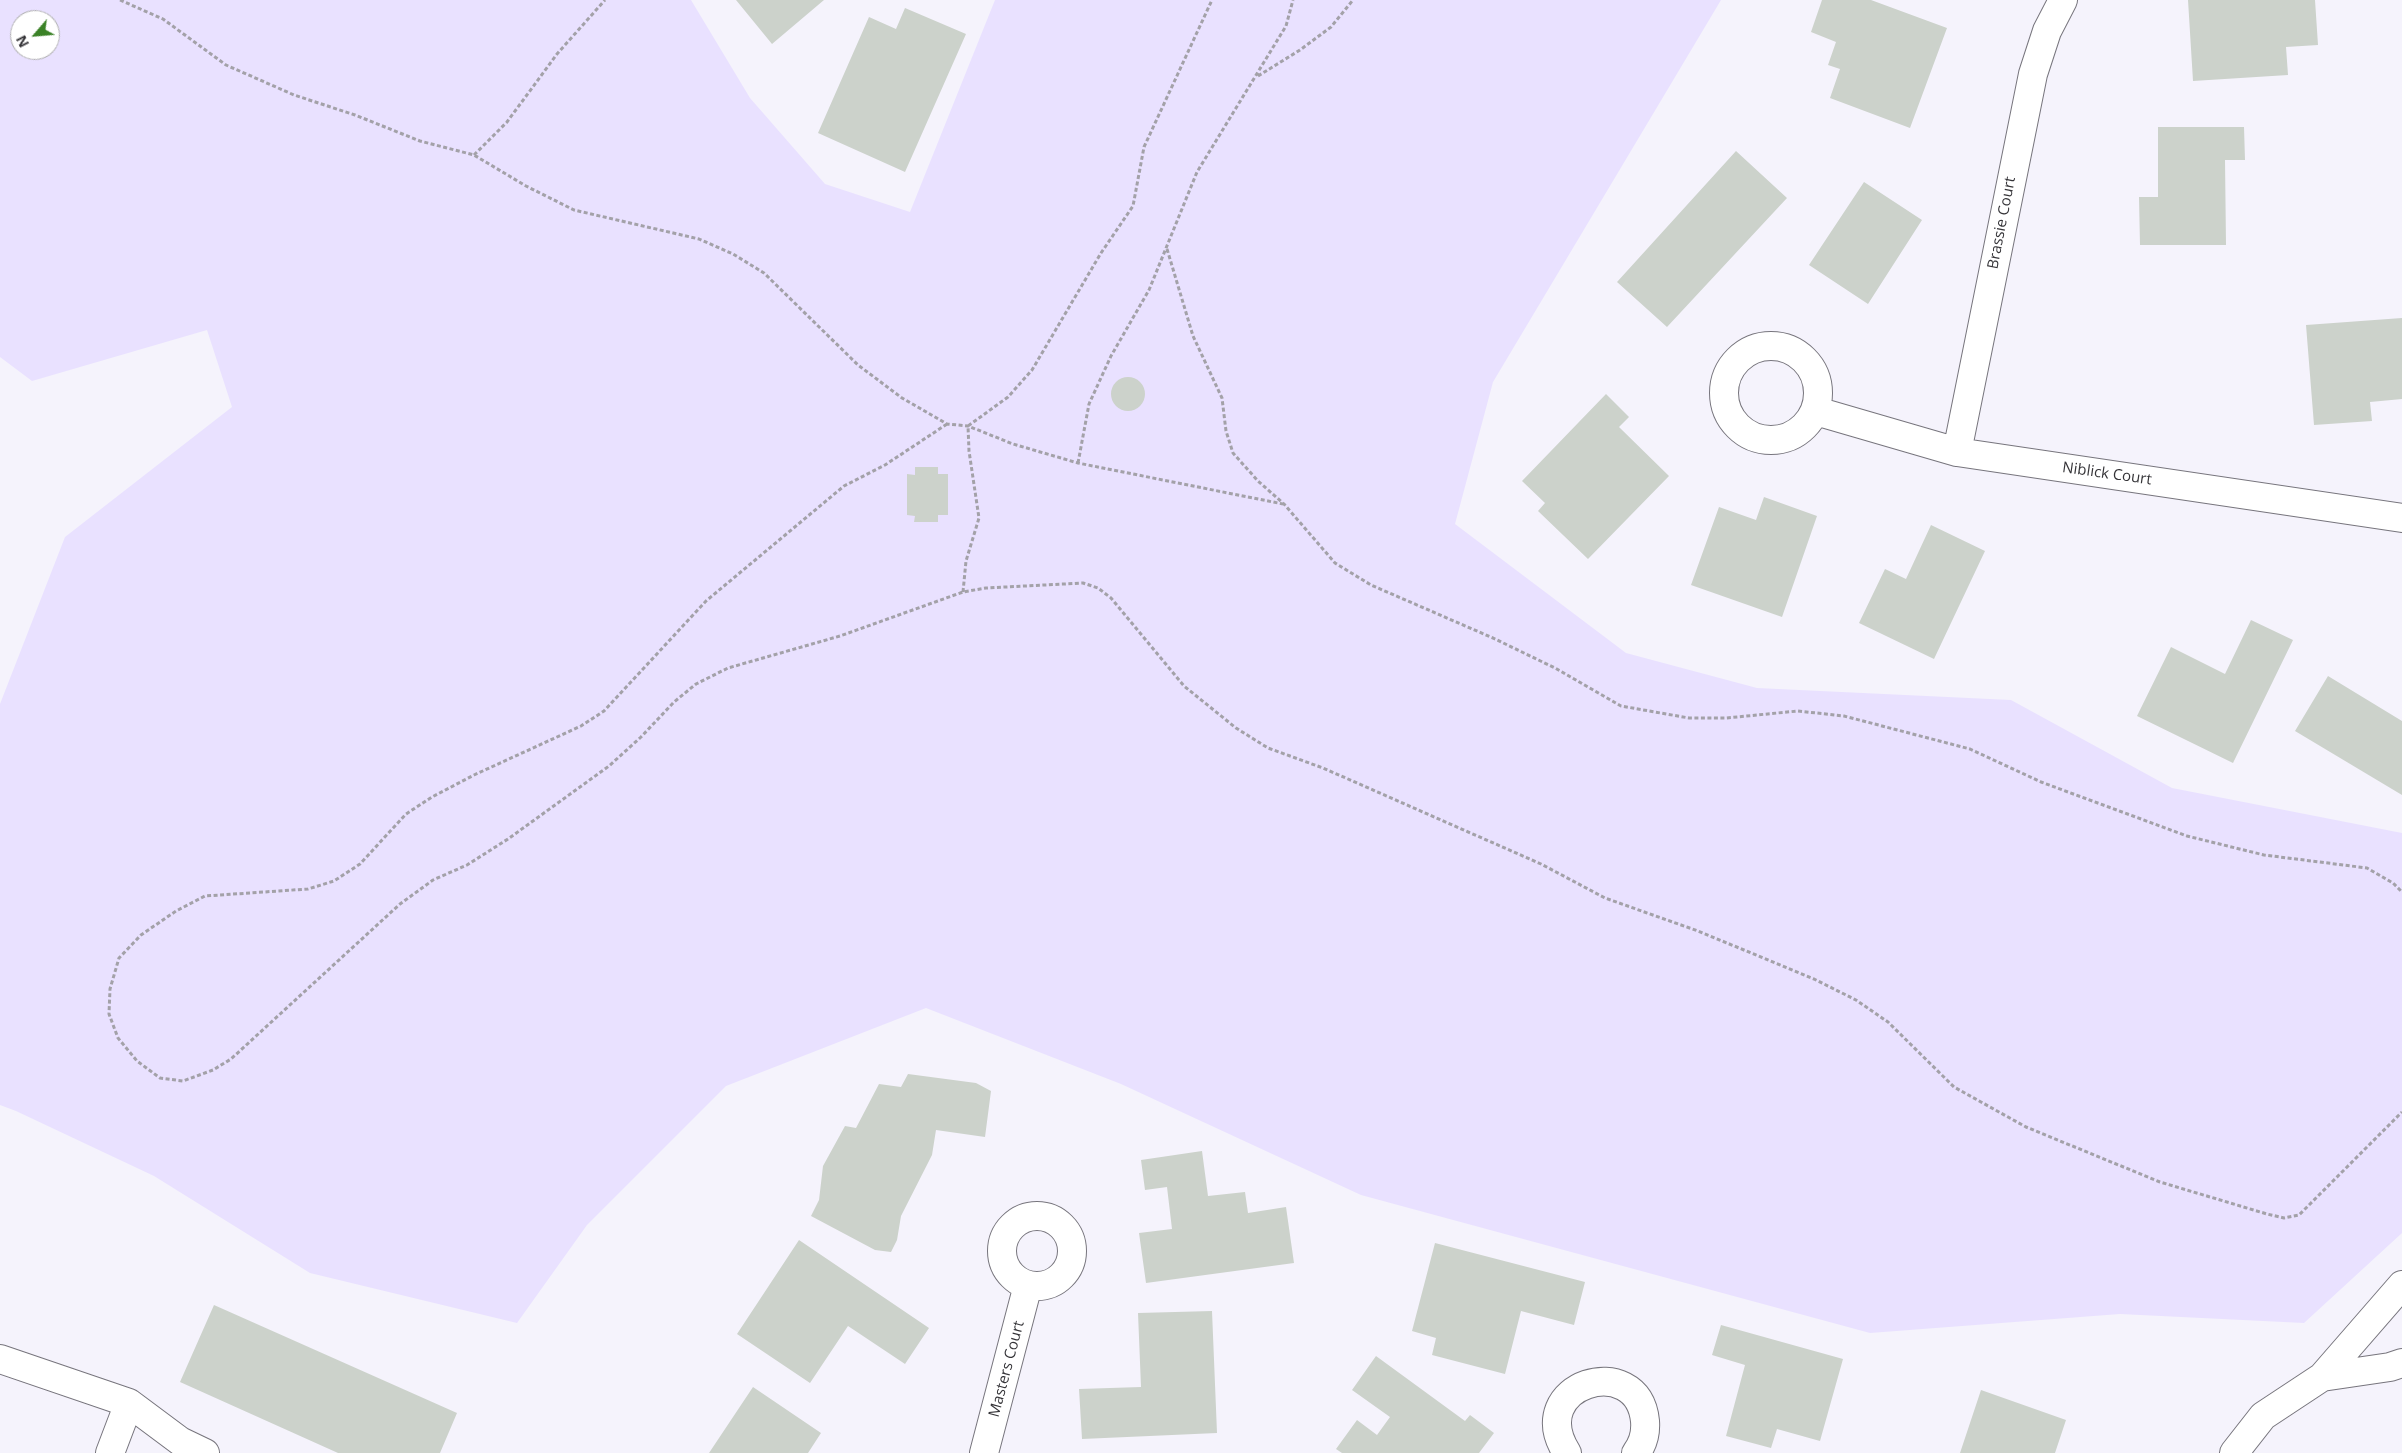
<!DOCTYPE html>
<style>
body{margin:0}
#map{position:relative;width:2402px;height:1453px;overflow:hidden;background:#f5f3fc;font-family:"Open Sans",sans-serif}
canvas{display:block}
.north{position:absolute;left:10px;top:10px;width:50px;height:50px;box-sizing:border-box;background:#fff;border:1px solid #aeaeaf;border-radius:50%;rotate:243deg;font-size:14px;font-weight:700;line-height:20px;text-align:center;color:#353438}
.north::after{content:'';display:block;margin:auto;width:18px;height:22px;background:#3b8227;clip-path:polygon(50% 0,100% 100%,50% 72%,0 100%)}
</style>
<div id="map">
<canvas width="2402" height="1453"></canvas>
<div class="north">N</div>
</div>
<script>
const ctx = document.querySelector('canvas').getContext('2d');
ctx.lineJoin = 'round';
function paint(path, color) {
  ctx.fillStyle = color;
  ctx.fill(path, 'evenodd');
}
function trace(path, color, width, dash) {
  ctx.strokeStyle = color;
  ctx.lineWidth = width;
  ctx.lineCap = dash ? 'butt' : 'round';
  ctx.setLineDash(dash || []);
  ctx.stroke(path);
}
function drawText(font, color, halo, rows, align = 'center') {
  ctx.font = font + ' "Open Sans",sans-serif';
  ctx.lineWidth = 4;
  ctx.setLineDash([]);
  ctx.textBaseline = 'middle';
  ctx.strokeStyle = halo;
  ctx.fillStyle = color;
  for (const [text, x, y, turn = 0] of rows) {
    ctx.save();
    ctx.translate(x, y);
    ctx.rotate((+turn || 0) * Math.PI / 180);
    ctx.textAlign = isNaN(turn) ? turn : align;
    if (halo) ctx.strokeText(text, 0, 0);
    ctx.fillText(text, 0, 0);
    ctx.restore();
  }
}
const green = new Path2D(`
 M0,0H691L750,98L825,184L910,212L995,0H1721L1493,382L1455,524L1626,653L1757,688L2011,700L2172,788L2402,833V1233L2304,1323L2120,1314L1870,1333L1361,1195L1121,1084L926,1008L726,1086L587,1225L517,1323L310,1273L154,1176L16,1111L0,1105V704L65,537L232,407L207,330L32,381L0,357ZM20,20H50V50H20Z`);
const building = new Path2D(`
 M736,0H824L772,44Z
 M1822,0H1871L1947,28L1910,128L1830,98L1840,69L1828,65L1836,42L1811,32Z
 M2188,0H2315L2318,45L2286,47L2288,75L2193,81Z
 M905,8L966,34L905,172L818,133L869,17L896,29Z
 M2158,127H2244L2245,160H2225L2226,245H2140L2139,197H2158Z
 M1736,151L1787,198L1667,327L1617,282Z
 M1864,182L1922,220L1868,304L1809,265Z
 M2402,318V399L2370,402L2372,421L2314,425L2306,325Z
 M1111 394a17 17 0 1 1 34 0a17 17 0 1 1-34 0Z
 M1606,394L1629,417L1619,427L1669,476L1588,559L1538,511L1545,503L1522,481Z
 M915,467H938V474H948V515H938V522H914L915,516L907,515V474L915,475Z
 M1764,497L1817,516L1782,617L1691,585L1719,507L1756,520Z
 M1931,525L1985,551L1934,659L1859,623L1885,569L1906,579Z
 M2251,620L2293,640L2233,763L2137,716L2171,647L2225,674Z
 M2328,676L2402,721V795L2295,731Z
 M908,1074L976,1083L991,1091L985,1137L936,1130L932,1155L901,1216L897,1240L891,1252L875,1250L811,1216L819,1200L823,1166L845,1126L856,1128L879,1084L901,1087Z
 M1202,1151L1208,1196L1245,1192L1248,1213L1286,1207L1294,1263L1146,1283L1139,1233L1172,1229L1167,1187L1145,1190L1141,1160Z
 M799,1240L929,1328L905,1364L848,1326L810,1383L737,1334Z
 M1435,1243L1585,1282L1574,1325L1521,1311L1505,1374L1432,1355L1436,1338L1412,1331Z
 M214,1305L457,1413L440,1453H338L180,1382Z
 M1212,1311L1217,1433L1082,1439L1079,1389L1141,1387L1138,1313Z
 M1721,1325L1843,1359L1820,1441L1777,1429L1771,1448L1726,1436L1745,1365L1712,1355Z
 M1376,1356L1465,1421L1470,1415L1494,1433L1479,1453H1342L1336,1449L1357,1420L1377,1435L1390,1417L1352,1390Z
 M753,1387L821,1433L808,1453H709Z
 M1981,1390L2066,1420L2055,1453H1960Z`);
const path = new Path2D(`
 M120,0L163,19L226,65L294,95L355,115L420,141L474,155L526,186L574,210L699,239L733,254L764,273L858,365L902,398L947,424L968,426L1013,444L1078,463L1283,504
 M1258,76L1300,50L1331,27L1353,0
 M474,155L507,122L557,54L605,0
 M1167,249L1193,336L1222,398L1226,431L1233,453L1258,481L1284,504L1335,563L1371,585L1493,638L1555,668L1621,706L1689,718H1726L1798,711L1844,716L1970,749L2041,782L2187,836L2264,855L2367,868L2393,883L2402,892
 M947,424L885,465L844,486L706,601L604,711L581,726L474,775L432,797L406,814L360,864L334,881L308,889L205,896L176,911L141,935L119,958L110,989L109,1014L118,1038L137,1061L160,1078L183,1081L213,1070L231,1059L400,904L433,880L467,865L508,839L609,766L641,737L674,702L696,684L728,668L840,636L963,592L986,588L1083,583L1098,588L1111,598L1184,686L1236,728L1268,748L1323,768L1541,864L1605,898L1698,931L1814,979L1856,1000L1888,1022L1954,1087L2026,1127L2160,1182L2267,1214L2284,1218L2299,1215L2402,1112
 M1078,463L1089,404L1111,356L1149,290L1197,172L1286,26L1293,0
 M963,592L966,561L979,518L969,451L968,426L1008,397L1032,370L1101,253L1133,206L1144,147L1212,0`);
const minor = new Path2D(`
 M1724 393a47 47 0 1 1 94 0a47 47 0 1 1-94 0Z
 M1816,411L1957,452L2402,518
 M1957,452L2033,74L2047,31L2063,0
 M1002 1251a35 35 0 1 1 70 0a35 35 0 1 1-70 0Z
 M0,1359L129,1403L110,1453
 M2322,1377L2390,1367L2402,1363
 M129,1403L180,1441L205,1453
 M984,1453L1028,1285
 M1567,1453C1523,1384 1638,1350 1645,1421C1646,1433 1643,1444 1636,1453
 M2234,1453L2263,1416L2322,1377L2402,1285`);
const streetNames = [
 ["Brassie Court",2002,223,-79],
 ["Niblick Court",2107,474,8],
 ["Masters Court",1007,1369,-75]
];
paint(green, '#e9e1ff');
paint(building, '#ccd2cb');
trace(minor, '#77757d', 30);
trace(path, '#a3a1a8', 3, [4, 2.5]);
trace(minor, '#fff', 28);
drawText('15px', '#353438', '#fff', streetNames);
</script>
